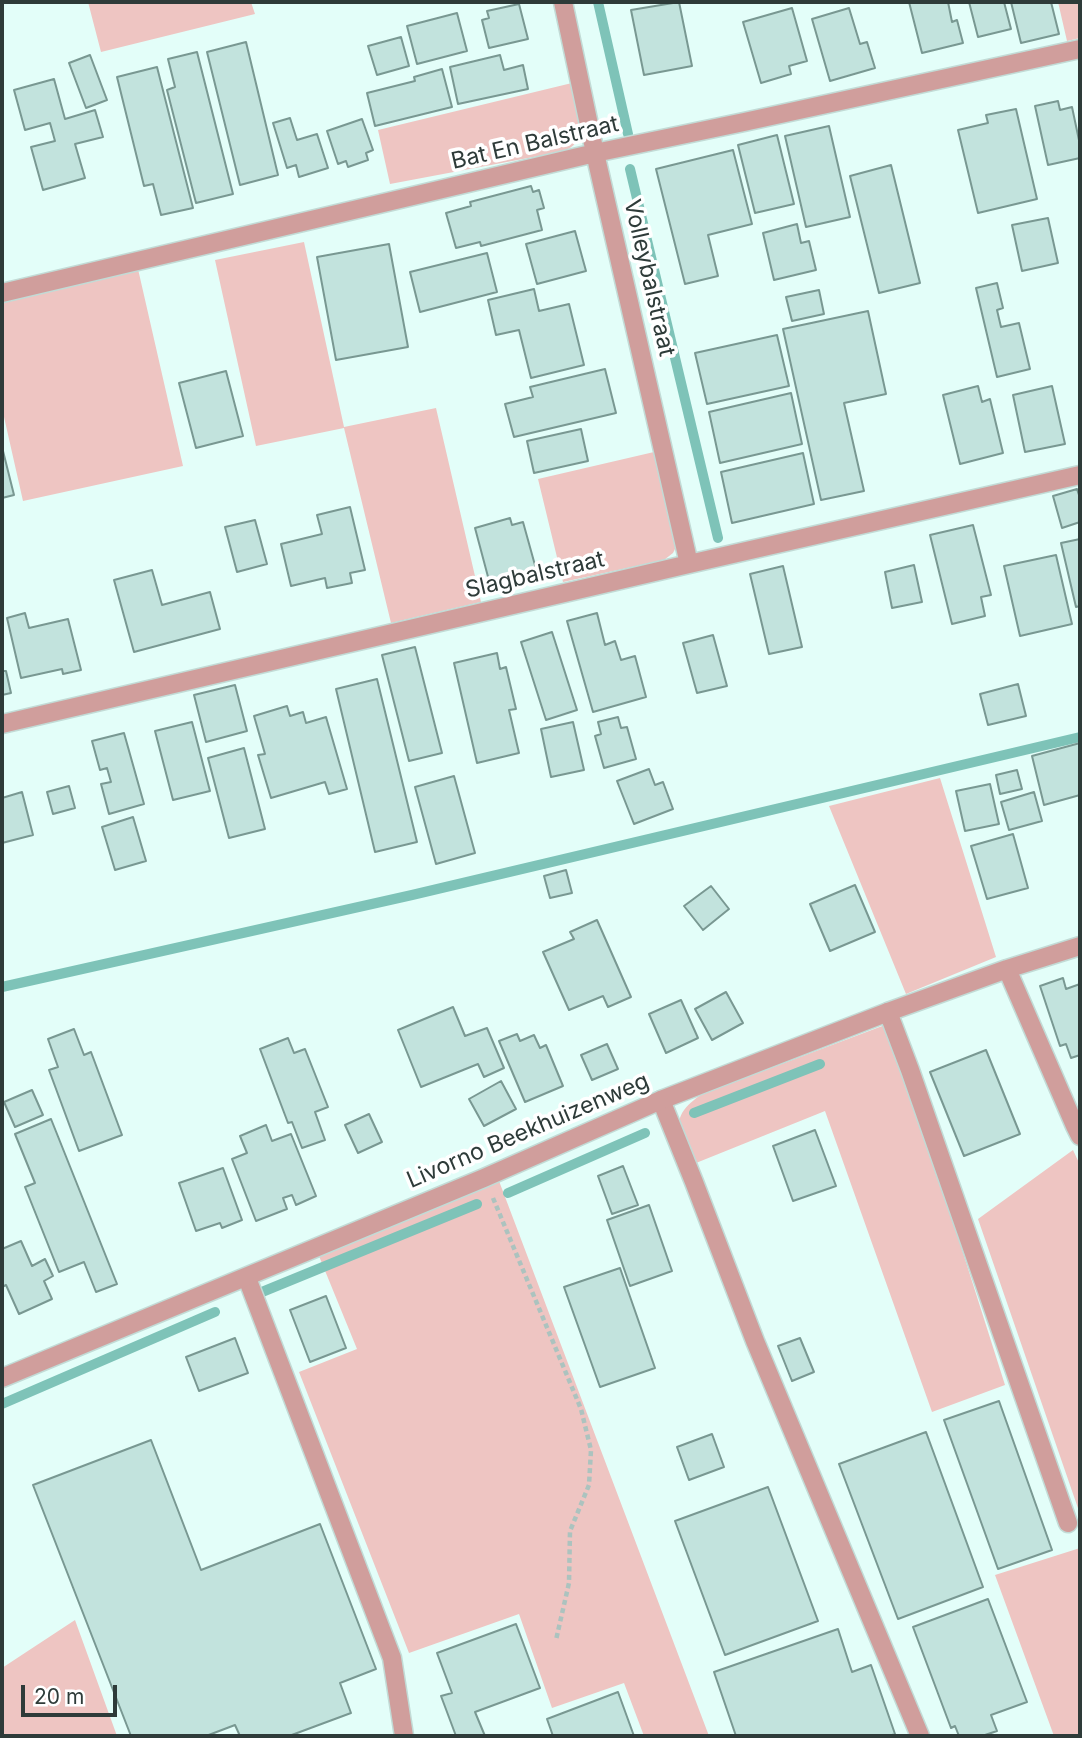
<!DOCTYPE html>
<style>
body{margin:0}
#map{position:relative;width:1082px;height:1738px;overflow:hidden;background:#e3fef9;font-family:Inter,sans-serif}
canvas{display:block}
.frame{position:absolute;inset:0;border:4px solid #2e3b39;pointer-events:none}
.scale{position:absolute;left:21px;top:1685px;width:96px;height:32px;box-sizing:border-box;border:4px solid #2e3b39;border-top:0;padding-left:9px;font-size:21px;line-height:24px;white-space:nowrap;color:#2e3b39;-webkit-text-stroke:5px #fff;paint-order:stroke}
</style>
<div id="map">
<canvas width="1082" height="1738"></canvas>
<div class="frame"></div>
<div class="scale">20 m</div>
</div>
<script>
const ctx = document.querySelector('canvas').getContext('2d');
ctx.lineJoin = 'round';
function paint(path, color) {
  ctx.fillStyle = color;
  ctx.fill(path, 'evenodd');
}
function trace(path, color, width, dash) {
  ctx.strokeStyle = color;
  ctx.lineWidth = width;
  ctx.lineCap = dash ? 'butt' : 'round';
  ctx.setLineDash(dash || []);
  ctx.stroke(path);
}
function drawText(font, color, halo, rows, align = 'center') {
  ctx.font = font + ' Inter,sans-serif';
  ctx.lineWidth = 7;
  ctx.setLineDash([]);
  ctx.textBaseline = 'middle';
  ctx.strokeStyle = halo;
  ctx.fillStyle = color;
  for (const [text, x, y, turn = 0] of rows) {
    ctx.save();
    ctx.translate(x, y);
    ctx.rotate((+turn || 0) * Math.PI / 180);
    ctx.textAlign = isNaN(turn) ? turn : align;
    if (halo) ctx.strokeText(text, 0, 0);
    ctx.fillText(text, 0, 0);
    ctx.restore();
  }
}
const green = new Path2D(`
 M88,2H251L255,14L101,52Z
 M1058,2H1080V38L1067,41Z
 M572,83C577,102 591,134 570,148C567,150 563,151 560,152L390,184L378,130Z
 M304,242L344,427L436,408L481,602L391,623L344,428L256,446L215,260Z
 M138,269L183,466L23,501L2,408V299Z
 M654,452L677,545L673,553L664,560L563,582L538,479Z
 M940,778L996,957L906,994L829,806Z
 M885,1025L951,1215L1005,1385L932,1412L825,1111L696,1163C680,1130 666,1119 702,1094Z
 M1073,1150L1080,1165V1514L978,1219Z
 M499,1181L709,1736H644L624,1683L552,1708L519,1614L409,1653L299,1372L357,1349L319,1256Z
 M1080,1548V1736H1054L995,1575Z
 M75,1620L117,1736H2V1668Z`);
const stream = new Path2D(`
 M598,2L628,134
 M630,169L718,538
 M2,987L412,895L1080,737
 M694,1113L820,1064
 M508,1193L645,1133
 M262,1292L477,1204
 M2,1404L215,1312`);
const building = new Path2D(`
 M679,2L692,66L644,75L631,10Z
 M909,2H948L952,22L957,20L963,43L922,53Z
 M969,2H1004L1011,29L978,37Z
 M1011,2H1051L1059,34L1021,43Z
 M519,4L528,39L489,48L482,20L489,18L487,11Z
 M792,8L807,61L789,66L791,74L761,83L743,22Z
 M849,8L860,44L867,42L875,68L830,81L812,19Z
 M457,13L467,51L417,64L407,26Z
 M401,37L409,66L377,75L368,46Z
 M246,42L278,175L240,185L207,52Z
 M197,52L233,194L196,203L167,90L175,87L168,59Z
 M90,55L107,100L86,108L69,63Z
 M500,55L504,70L523,65L528,89L458,104L450,67Z
 M157,67L193,208L161,215L153,184L144,186L117,77Z
 M442,69L452,107L375,126L367,93L415,81L414,77Z
 M54,79L65,119L95,110L103,137L75,144L85,178L43,190L31,147L55,141L50,123L25,130L14,90Z
 M1058,101L1060,110L1072,107L1080,145V158L1048,165L1035,106Z
 M1016,109L1037,199L978,213L958,130L988,123L986,115Z
 M290,118L297,140L317,134L328,168L299,177L296,165L287,168L273,123Z
 M362,119L373,150L366,153L368,160L348,167L346,161L338,164L327,131Z
 M829,126L850,217L806,227L785,136Z
 M777,135L794,204L755,213L738,145Z
 M733,150L752,224L708,235L718,276L685,284L656,169Z
 M891,165L920,283L879,293L850,176Z
 M531,186L533,192L539,190L544,208L537,210L542,230L481,246L480,242L456,248L446,213L471,206L470,202Z
 M1048,218L1058,263L1022,271L1012,225Z
 M797,224L801,243L809,241L816,270L774,280L763,233Z
 M575,231L586,271L537,284L526,244Z
 M389,244L408,347L336,360L317,257Z
 M487,253L497,292L420,312L410,272Z
 M997,283L1003,308L997,310L1001,327L1019,323L1030,369L997,377L976,288Z
 M534,289L539,311L569,304L584,365L531,378L519,330L496,335L488,300Z
 M819,290L824,314L792,321L786,297Z
 M868,311L886,394L844,403L864,491L821,500L783,329Z
 M777,335L789,386L707,404L695,353Z
 M605,369L616,413L514,437L505,404L533,397L530,387Z
 M226,371L243,436L196,448L179,383Z
 M978,386L982,402L990,399L1003,453L960,464L943,395Z
 M1052,386L1065,444L1025,452L1013,395Z
 M791,393L802,444L720,463L709,412Z
 M581,429L588,461L534,473L527,441Z
 M2,447L14,495L2,498Z
 M803,453L814,504L732,523L721,472Z
 M1077,489L1080,498V522L1062,528L1053,496Z
 M350,507L365,570L350,573L352,583L327,588L325,578L291,586L281,544L322,534L317,515Z
 M510,518L512,525L523,522L538,576L491,588L475,528Z
 M255,520L267,564L237,572L225,527Z
 M973,525L991,595L981,597L985,616L952,624L930,535Z
 M1080,539V606L1076,607L1061,543Z
 M1056,555L1072,624L1020,636L1004,566Z
 M914,565L922,602L892,608L885,572Z
 M783,566L802,647L769,654L750,574Z
 M152,570L162,605L210,592L220,629L134,652L114,580Z
 M25,613L29,628L68,619L81,670L63,674L62,669L21,678L7,618Z
 M597,613L605,645L615,641L621,660L635,656L646,697L593,712L567,621Z
 M552,632L577,710L546,720L521,642Z
 M713,635L727,686L697,693L683,643Z
 M415,647L442,753L409,761L382,655Z
 M497,653L500,669L506,667L516,709L509,710L519,753L477,763L454,663Z
 M2,671H6L11,693L2,695Z
 M377,679L417,842L375,852L336,689Z
 M1018,684L1026,716L988,725L980,694Z
 M235,685L247,731L206,742L194,695Z
 M287,706L290,716L303,712L306,723L326,717L347,789L329,794L325,782L271,798L258,755L265,754L254,716Z
 M618,717L621,728L627,727L636,759L604,768L595,736L601,734L598,722Z
 M192,722L210,791L173,800L155,731Z
 M573,722L584,770L551,777L541,729Z
 M124,733L144,804L109,814L101,784L111,782L107,768L100,770L92,741Z
 M1080,743V795L1044,805L1032,756Z
 M244,748L265,829L229,838L208,758Z
 M649,769L655,785L663,782L673,809L634,824L617,781Z
 M1017,770L1022,789L1000,794L996,775Z
 M454,776L475,853L436,864L415,787Z
 M990,784L999,824L965,831L956,791Z
 M69,786L75,808L53,814L47,792Z
 M22,792L33,835L2,843V798Z
 M1034,792L1042,821L1009,830L1001,802Z
 M133,817L146,861L115,870L102,827Z
 M1013,834L1028,888L987,899L971,846Z
 M566,870L572,893L550,898L544,876Z
 M855,885L875,932L830,951L810,904Z
 M711,886L729,909L703,930L684,906Z
 M597,920L631,997L608,1007L603,996L569,1010L543,952L574,939L570,932Z
 M1063,978L1066,989L1080,984V1055L1071,1058L1066,1044L1060,1046L1040,986Z
 M726,992L743,1023L712,1040L695,1009Z
 M681,1000L698,1038L666,1053L649,1014Z
 M453,1007L465,1036L487,1028L504,1068L484,1077L478,1064L421,1087L398,1030Z
 M74,1029L84,1055L91,1052L122,1135L79,1151L49,1070L58,1067L48,1039Z
 M517,1034L520,1041L534,1035L540,1048L546,1045L563,1086L525,1102L499,1041Z
 M288,1038L294,1053L305,1049L328,1107L315,1112L325,1140L302,1148L292,1122L288,1123L260,1049Z
 M607,1044L618,1069L592,1080L581,1055Z
 M986,1050L1020,1134L964,1156L930,1072Z
 M501,1081L516,1109L484,1126L469,1099Z
 M32,1090L43,1115L15,1127L4,1102Z
 M369,1114L382,1142L358,1153L345,1125Z
 M51,1119L117,1284L96,1292L84,1262L59,1272L25,1187L35,1183L15,1134Z
 M266,1125L272,1141L291,1134L316,1196L296,1205L292,1195L283,1198L287,1209L256,1221L232,1159L247,1153L240,1136Z
 M815,1130L836,1186L793,1201L773,1146Z
 M623,1166L638,1205L612,1214L598,1176Z
 M223,1168L242,1220L222,1228L220,1223L196,1231L179,1183Z
 M649,1205L672,1271L630,1286L607,1220Z
 M21,1241L32,1266L45,1259L53,1276L44,1281L52,1299L19,1314L6,1285L2,1287V1249Z
 M620,1268L655,1368L600,1387L564,1287Z
 M326,1296L346,1348L310,1362L290,1310Z
 M235,1338L248,1373L199,1391L186,1357Z
 M800,1338L814,1372L792,1381L778,1346Z
 M999,1401L1052,1550L998,1569L944,1420Z
 M926,1432L983,1587L898,1619L839,1464Z
 M712,1434L724,1467L689,1480L677,1447Z
 M151,1440L201,1570L320,1524L376,1669L340,1683L351,1713L289,1736H240L235,1725L206,1736H131L33,1485Z
 M768,1487L818,1621L725,1655L675,1521Z
 M988,1599L1027,1702L991,1715L997,1731L982,1736H959L955,1726L951,1728L913,1627Z
 M516,1624L540,1688L475,1712L485,1736H456L441,1696L452,1693L437,1653Z
 M838,1629L852,1672L871,1665L895,1734L889,1736H736L714,1672Z
 M618,1692L634,1736H553L547,1719Z`);
const path = new Path2D(`
 M493,1198L581,1409L591,1450L589,1485L570,1531L569,1583L556,1640`);
const lane = new Path2D(`
 M888,1012L910,1070L1068,1523
 M661,1100L694,1182L755,1341L920,1736
 M247,1278L392,1658L404,1736`);
const street = new Path2D(`
 M563,2L595,153L689,564
 M2,293L595,153L744,122L1080,49
 M2,724L689,564L1080,475
 M1007,969L1075,1126L1080,1136
 M2,1378L484,1178L661,1100L888,1012L1007,969L1080,946`);
const streetNames = [
 ["Bat En Balstraat",535,143,-13],
 ["Volleybalstraat",649,278,77],
 ["Slagbalstraat",535,575,-13],
 ["Livorno Beekhuizenweg",528,1131,-23]
];
paint(green, '#eec5c2');
trace(stream, '#7ec3b8', 10);
paint(building, '#c2e3dd');
trace(building, '#799892', 2);
trace(lane, '#c2dbd6', 21);
trace(street, '#c2dbd6', 21);
trace(path, '#acc3bf', 4.5, [5, 3.5]);
trace(lane, '#d09e9c', 18);
trace(street, '#d09e9c', 18);
drawText('23px', '#2e3b39', '#fff', streetNames);
</script>
